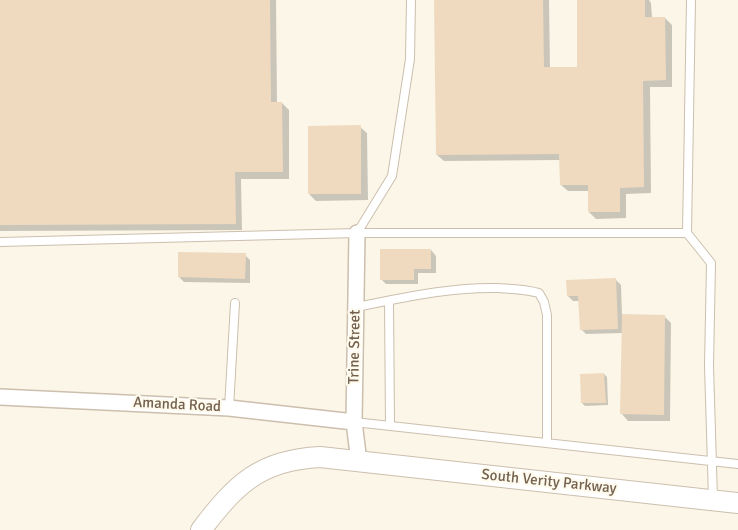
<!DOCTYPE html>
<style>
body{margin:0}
canvas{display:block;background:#fbf6e7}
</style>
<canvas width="738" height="530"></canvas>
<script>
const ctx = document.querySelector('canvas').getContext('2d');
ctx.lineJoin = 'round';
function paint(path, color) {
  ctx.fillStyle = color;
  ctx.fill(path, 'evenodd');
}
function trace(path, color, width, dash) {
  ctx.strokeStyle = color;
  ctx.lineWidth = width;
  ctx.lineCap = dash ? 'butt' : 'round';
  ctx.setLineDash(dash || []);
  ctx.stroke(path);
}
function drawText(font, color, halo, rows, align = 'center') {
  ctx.font = font + ' Signika,sans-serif';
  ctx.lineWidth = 4.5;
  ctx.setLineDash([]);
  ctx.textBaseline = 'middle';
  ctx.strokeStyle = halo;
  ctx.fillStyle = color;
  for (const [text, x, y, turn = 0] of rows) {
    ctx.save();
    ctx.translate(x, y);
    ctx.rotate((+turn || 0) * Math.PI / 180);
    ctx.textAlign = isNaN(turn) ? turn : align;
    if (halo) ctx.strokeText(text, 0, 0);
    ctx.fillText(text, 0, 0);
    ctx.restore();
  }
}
const shadow = new Path2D(`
 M0,0H276L277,103H282L289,110V179H241L242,230L0,231Z
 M435,0H549L550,69L579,68L578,0H649L651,3L652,18H665L672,25V87H650L651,193L626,194V218L596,219L589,212V191H568L561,185V160L444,161L437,155Z
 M360,127L367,133L368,200L316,201L309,194Z
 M431,250L436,256V273H418V284H386L381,279Z
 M245,255L250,260V283L184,282L179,277Z
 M615,279L621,285L622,316H664L671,323L670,421H628L622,414L623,333L586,334L581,329L580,301H573L568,296Z
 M604,374L607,377L608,405L585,406L582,403Z`);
const building = new Path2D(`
 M0,0H270L271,102H282L283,172H235L236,224L0,225Z
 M434,0H543L544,67H577V0H645V17H665L666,80L643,81L644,187L620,188V212H588V185H560L559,154L436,155Z
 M361,125V194H308V126Z
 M380,249H431V269H414V280H380Z
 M178,252L246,253L245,279L178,277Z
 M616,278L618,329L580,330L578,296H567L566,280Z
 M622,314L665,315L664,415L620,414Z
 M604,373L606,403H581L580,374Z`);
const service = new Path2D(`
 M357,233L392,176L410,59L411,0
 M687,233L711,263L709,366L713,499
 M0,242L357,233H687L691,0
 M389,301L390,426
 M356,307C403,298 449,287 497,288C512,289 525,289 539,293L544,302L547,315V443
 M229,408L235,303
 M354,422L738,464`);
const minor = new Path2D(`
 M357,233L354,422L359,462
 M0,397L229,408L354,422`);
const tertiary = new Path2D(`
 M201,530C236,484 260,460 320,457L738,503`);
const streetNames = [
 ["Trine Street",355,347,-89],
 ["Amanda Road",177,405,3],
 ["South Verity Parkway",549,482,6]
];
paint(shadow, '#0003');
paint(building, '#efdac0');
trace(service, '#ccbfae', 10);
trace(minor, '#ccbfae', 18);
trace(tertiary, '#ccbfae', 22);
trace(service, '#fff', 8);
trace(minor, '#fff', 15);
trace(tertiary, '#fff', 20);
drawText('15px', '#73604d', '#fefaed', streetNames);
</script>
